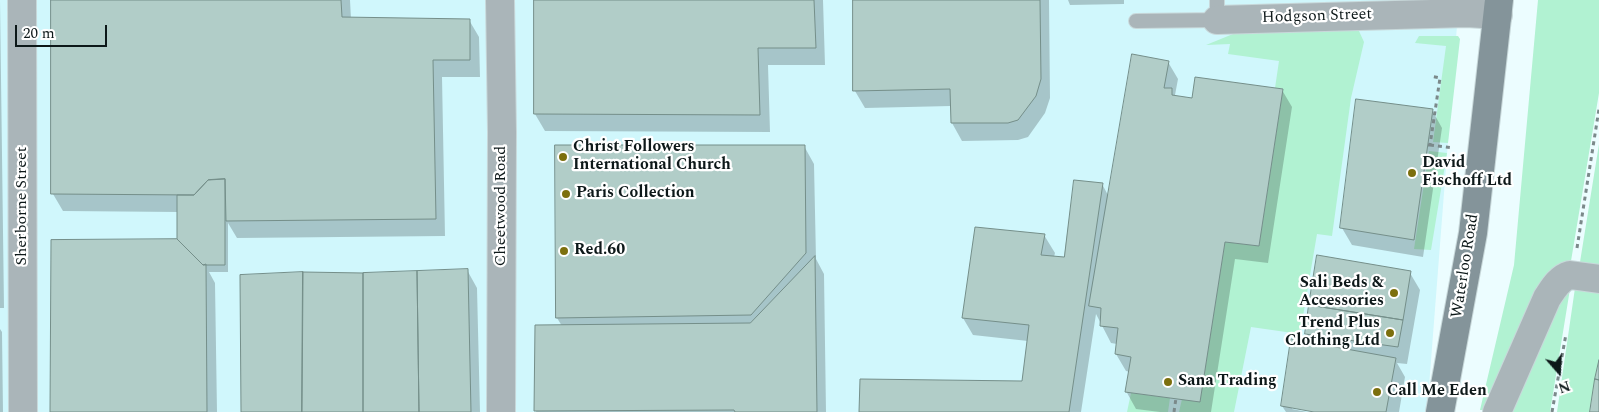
<!DOCTYPE html>
<style>
body{margin:0}
#map{position:relative;width:1599px;height:412px;overflow:hidden;background:#ecfdff;font-family:Spectral,serif}
canvas{display:block}
.north{position:absolute;left:1534px;top:347px;width:50px;height:50px;-webkit-text-stroke:4px #fff;paint-order:stroke;rotate:161deg;font-size:14px;font-weight:700;line-height:20px;text-align:center;color:#0d1819}
.north::after{content:'';display:block;margin:auto;width:18px;height:22px;background:#0d1819;clip-path:polygon(50% 0,100% 100%,50% 72%,0 100%)}
.scale{position:absolute;left:15px;top:25px;width:92px;height:22px;box-sizing:border-box;border:2px solid #0d1819;border-top:0;padding-left:6px;font-size:15px;line-height:18px;white-space:nowrap;color:#0d1819;-webkit-text-stroke:4px #fff;paint-order:stroke}
</style>
<div id="map">
<canvas width="1599" height="412"></canvas>
<div class="north">N</div>
<div class="scale">20 m</div>
</div>
<script>
const ctx = document.querySelector('canvas').getContext('2d');
ctx.lineJoin = 'round';
function paint(path, color) {
  ctx.fillStyle = color;
  ctx.fill(path, 'evenodd');
}
function trace(path, color, width, dash) {
  ctx.strokeStyle = color;
  ctx.lineWidth = width;
  ctx.lineCap = dash ? 'butt' : 'round';
  ctx.setLineDash(dash || []);
  ctx.stroke(path);
}
function drawText(font, color, halo, rows, align = 'center') {
  ctx.font = font + ' Spectral,serif';
  ctx.lineWidth = 4.5;
  ctx.setLineDash([]);
  ctx.textBaseline = 'middle';
  ctx.strokeStyle = halo;
  ctx.fillStyle = color;
  for (const [text, x, y, turn = 0] of rows) {
    ctx.save();
    ctx.translate(x, y);
    ctx.rotate((+turn || 0) * Math.PI / 180);
    ctx.textAlign = isNaN(turn) ? turn : align;
    if (halo) ctx.strokeText(text, 0, 0);
    ctx.fillText(text, 0, 0);
    ctx.restore();
  }
}
const built = new Path2D(`
 M0,0H1459L1427,412H0Z`);
const green = new Path2D(`
 M1538,0H1599V93L1571,261C1556,266 1548,275 1537,287L1486,410H1480L1514,265Z
 M1352,27L1359,31L1364,42L1351,98L1332,236L1317,234L1300,334L1251,327L1234,412H1179L1182,399L1200,401L1225,242L1259,246L1283,89L1275,88L1279,61L1228,54L1230,44L1206,45L1233,34Z
 M1419,36H1458L1460,39L1448,143L1433,142L1446,46L1415,43Z
 M1599,144V266L1580,262Z
 M1429,151L1447,153L1431,250L1414,249Z
 M1575,288L1599,293V360L1590,412H1557Z
 M1570,289L1550,412H1507L1562,296Z
 M1131,393L1170,398L1168,412H1127Z`);
const shadow = new Path2D(`
 M0,0L4,308H0Z
 M52,0H350L351,19L469,20L479,37L480,77H442L445,236L237,238L228,223V272H209L215,283L217,412H52L178,240V212L63,211L53,194Z
 M535,0H823L825,65H768L770,132L545,131L535,114Z
 M854,0H1049L1050,98L1045,113L1028,137L1018,140L962,141L952,123L951,106L865,108L855,91Z
 M1068,0H1124V4L1070,5Z
 M1168,62L1178,79L1175,95L1176,97L1193,100L1282,90L1292,107L1268,263L1235,259L1211,412H1160L1136,409L1126,391L1130,372L1126,371L1116,354L1117,344L1111,343L1096,314L1081,412H860L1023,382L1028,341L973,335L963,318L1044,235L1055,253L1054,257L1065,258L1102,184L1109,197Z
 M1432,110L1442,128L1423,257L1352,245L1342,228Z
 M804,146L814,164L816,259L824,274L826,412H536L562,326L557,318Z
 M467,270L477,288L480,412H242Z
 M1410,273L1420,290L1407,364L1397,363L1405,377L1399,412H1321L1292,407V409L1307,412H1286L1282,406L1313,345L1306,333Z
 M0,329L2,332L3,412H0Z`);
const building = new Path2D(`
 M51,0H341L342,17L470,19V60H433L436,219L226,221L225,179L208,180L194,195L51,194Z
 M534,0H814L816,48H758L760,115L534,114Z
 M853,0H1040L1041,79L1036,96L1018,120L1008,123H951L950,89L853,91Z
 M1132,54L1169,61L1164,88H1172V95L1192,98L1195,77L1283,89L1259,246L1225,242L1200,402L1125,392L1131,357L1115,354L1118,328L1100,326L1101,308L1089,306Z
 M1356,99L1433,109L1414,240L1340,228Z
 M555,145H805L806,253L751,315L556,318Z
 M225,179V265H203L177,239V195H194L208,180Z
 M1074,180L1103,183L1069,412H859L860,379L1022,381L1029,325L962,318L975,227L1045,234L1041,255L1064,257Z
 M177,239L203,265L206,264L207,412H50L51,240Z
 M1317,255L1411,271L1403,320L1309,305Z
 M815,256L817,412H735L734,410L534,411L535,325L750,323Z
 M468,269L471,412H419L417,271Z
 M417,271L419,412H363V273Z
 M303,272L363,273V412H302Z
 M303,272L302,412H241L240,275Z
 M1309,305L1403,320L1398,347L1305,334Z
 M1291,339L1396,358L1386,412H1314L1281,406Z
 M1599,360V380L1595,379Z
 M1595,379L1599,380V412H1590Z`);
const path = new Path2D(`
 M1428,145H1430L1440,78L1430,76
 M1430,145L1453,148
 M1577,248L1599,109
 M1174,412L1176,398
 M1552,412L1566,334`);
const service = new Path2D(`
 M1136,21L1217,20V0`);
const minor = new Path2D(`
 M22,0L23,412
 M500,0L502,132L501,412
 M1217,20L1467,13L1498,15
 M1497,412L1547,298C1553,289 1559,278 1570,275L1599,279`);
const secondary = new Path2D(`
 M1440,412L1473,233L1499,0`);
const markers = [
 [563,157,5,"#7c6f0d"],
 [1412,173,5,"#7c6f0d"],
 [566,194,5,"#7c6f0d"],
 [564,251,5,"#7c6f0d"],
 [1394,293,5,"#7c6f0d"],
 [1390,333,5,"#7c6f0d"],
 [1168,382,5,"#7c6f0d"],
 [1377,392,5,"#7c6f0d"]
];
const streetNames = [
 ["Hodgson Street",1317,17,-2],
 ["Sherborne Street",23,206,-90],
 ["Cheetwood Road",502,206,-90],
 ["Waterloo Road",1466,266,-81]
];
const poiNames = [
 ["Christ Followers",573,148],
 ["International Church",573,166],
 ["David",1422,164],
 ["Fischoff Ltd",1422,182],
 ["Paris Collection",576,194],
 ["Red.60",574,251],
 ["Sali Beds &",1384,284,"right"],
 ["Accessories",1384,302,"right"],
 ["Trend Plus",1380,324,"right"],
 ["Clothing Ltd",1380,342,"right"],
 ["Sana Trading",1178,382],
 ["Call Me Eden",1387,392]
];
paint(built, '#d0f7fc');
paint(green, '#b1f2d2');
paint(shadow, '#0003');
paint(building, '#b1cdc8');
trace(building, '#758f8a', 1);
trace(service, '#c8d8da', 16);
trace(minor, '#c8d8da', 30);
trace(secondary, '#c8d8da', 30);
trace(path, '#7b898a', 3, [4, 4]);
trace(service, '#aab5b9', 14);
trace(minor, '#aab5b9', 28);
trace(secondary, '#84949a', 28);
for (const [x, y, r, color] of markers) {
  const dot = new Path2D();
  dot.arc(x, y, r, 0, 2 * Math.PI);
  ctx.fillStyle = color;
  ctx.fill(dot);
  trace(dot, '#fff', 2);
}
drawText('16px', '#0d1819', '#fff', streetNames);
drawText('bold 16px', '#0d1819', '#fff', poiNames, 'left');
</script>
